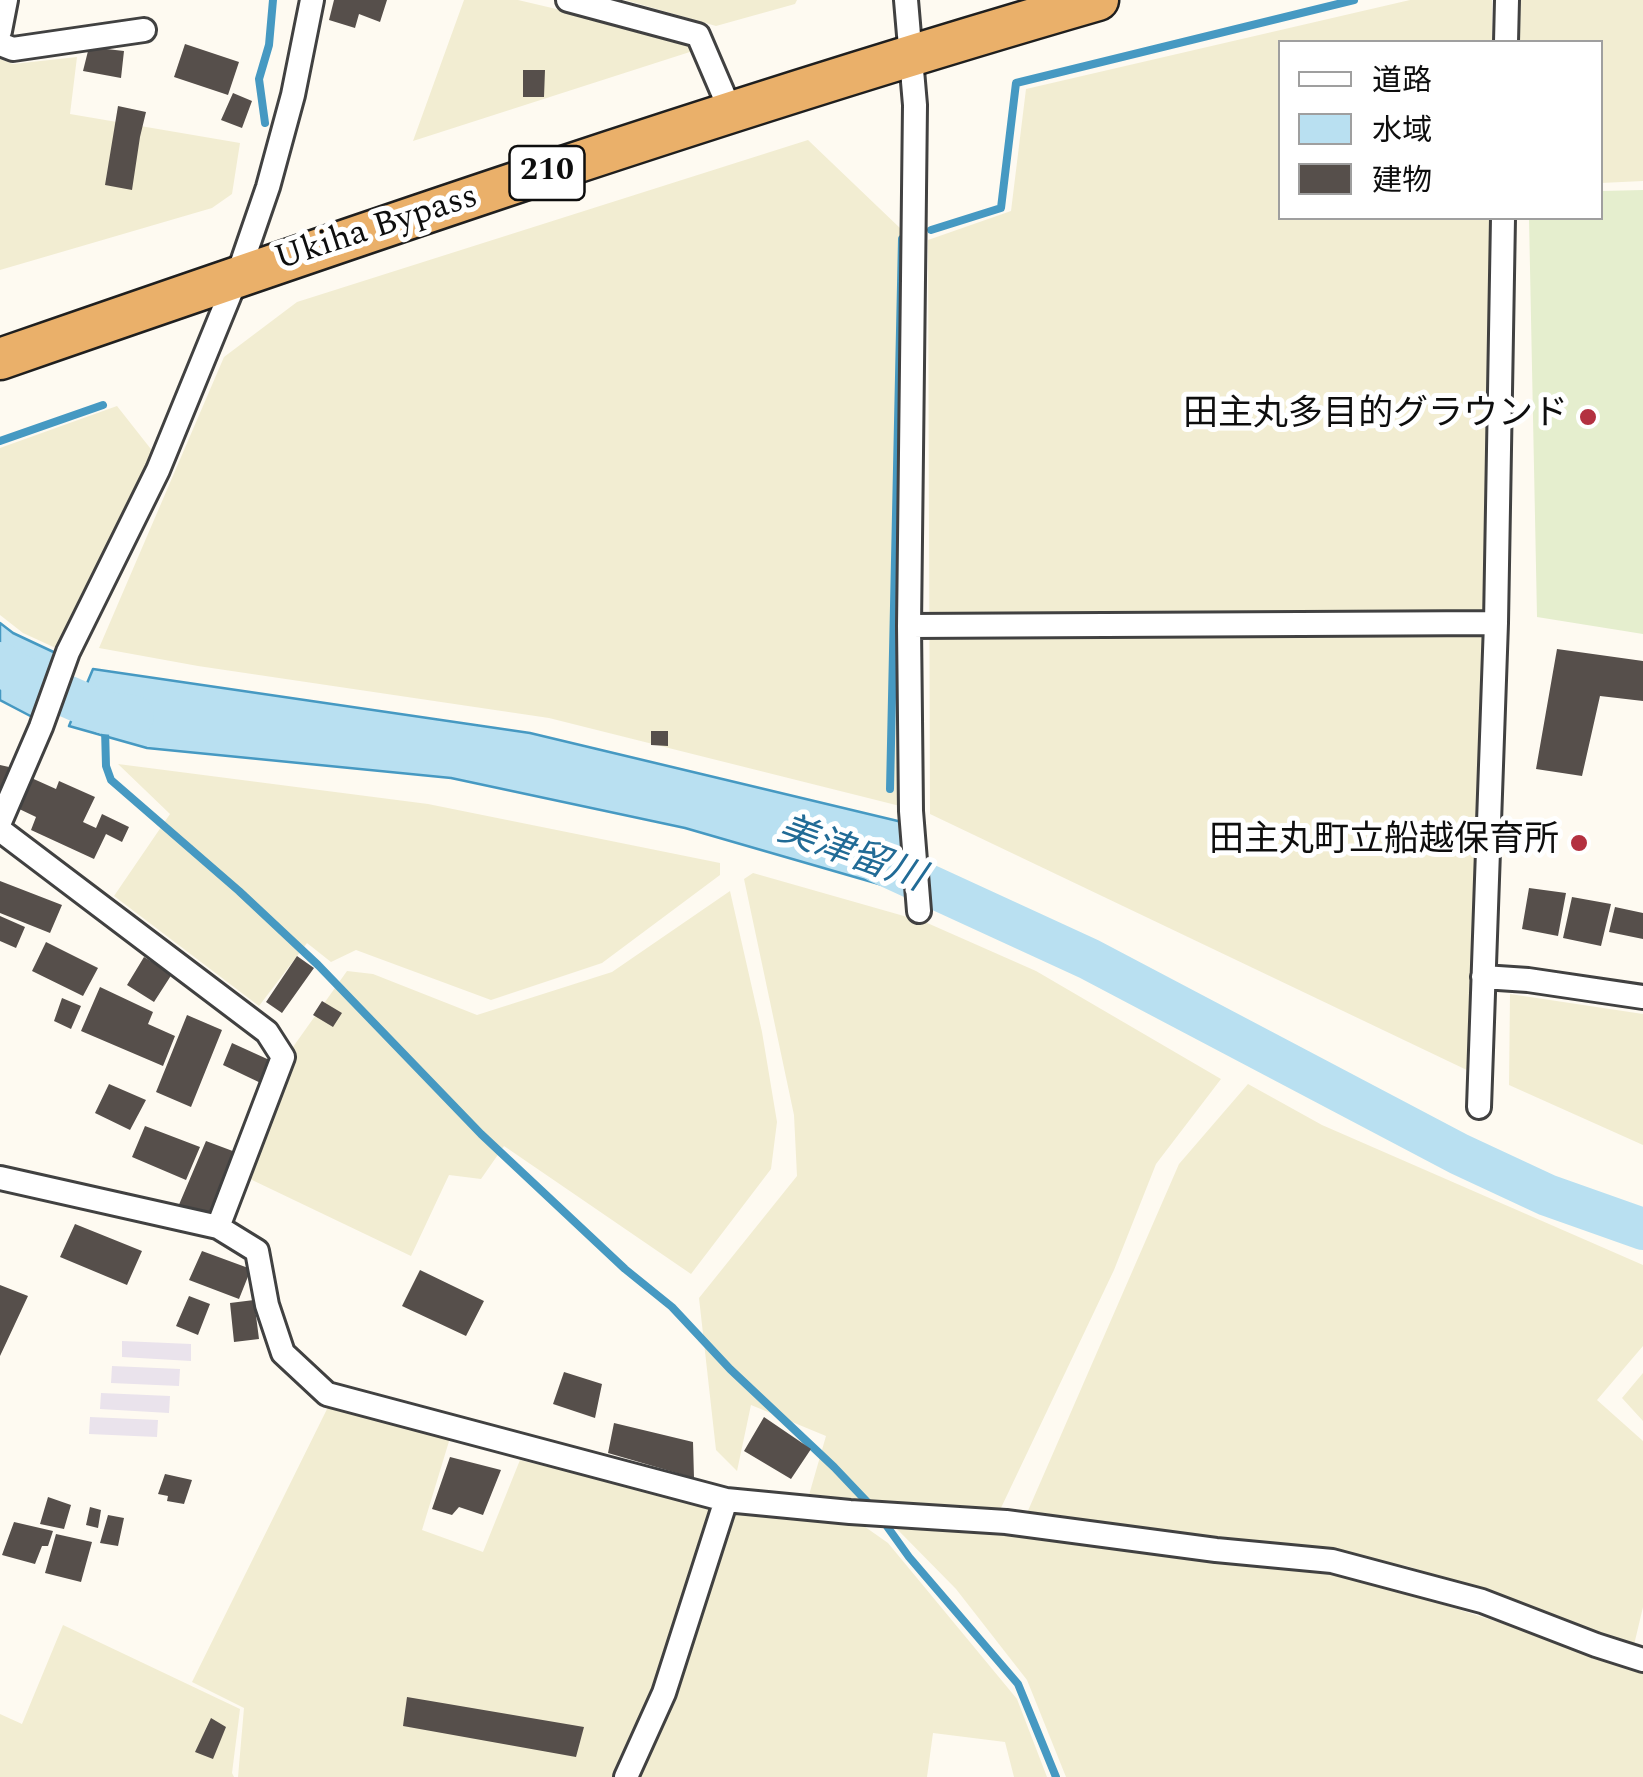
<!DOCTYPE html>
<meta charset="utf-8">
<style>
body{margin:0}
#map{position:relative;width:1643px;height:1777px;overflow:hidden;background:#fefaf1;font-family:Spectral,"Noto Sans JP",serif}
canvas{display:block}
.legend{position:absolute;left:1278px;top:40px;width:325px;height:180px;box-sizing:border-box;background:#fff;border:2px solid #9f9f9f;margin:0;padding:12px 18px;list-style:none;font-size:30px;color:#0e0e0e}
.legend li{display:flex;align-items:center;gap:20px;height:50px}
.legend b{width:50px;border:2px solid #9f9f9f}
</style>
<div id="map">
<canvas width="1643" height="1777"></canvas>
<ul class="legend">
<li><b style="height:12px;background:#fff"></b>道路</li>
<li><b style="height:28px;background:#b9e0f1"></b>水域</li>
<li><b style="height:28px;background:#564f4b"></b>建物</li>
</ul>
</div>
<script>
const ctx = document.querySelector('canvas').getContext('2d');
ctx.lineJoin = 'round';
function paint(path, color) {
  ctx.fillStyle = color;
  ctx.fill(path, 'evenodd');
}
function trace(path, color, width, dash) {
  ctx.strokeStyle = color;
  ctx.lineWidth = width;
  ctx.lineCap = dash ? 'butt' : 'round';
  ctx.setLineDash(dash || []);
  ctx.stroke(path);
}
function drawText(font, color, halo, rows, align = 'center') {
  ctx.font = font + ' Spectral,"Noto Sans JP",serif';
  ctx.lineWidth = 10;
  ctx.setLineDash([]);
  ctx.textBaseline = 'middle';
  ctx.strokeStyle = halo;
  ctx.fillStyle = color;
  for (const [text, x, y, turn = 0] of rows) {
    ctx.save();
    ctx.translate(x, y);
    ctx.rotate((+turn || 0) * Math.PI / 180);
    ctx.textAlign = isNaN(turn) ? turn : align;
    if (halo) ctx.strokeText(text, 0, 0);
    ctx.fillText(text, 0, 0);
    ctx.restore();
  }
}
const industrial = new Path2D(`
 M122,1341L191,1344V1361L122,1357Z
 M112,1366L180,1369L179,1386L111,1383Z
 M101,1393L170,1396L169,1413L100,1409Z
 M90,1417L158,1420L157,1437L89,1434Z`);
const farmland = new Path2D(`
 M464,0H518L684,39L696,50L413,141Z
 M625,0H797L795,4L716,26Z
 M1410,0H1492V42H1280V218H1490L1486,595L1471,1072L930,814L928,240L1011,211L1026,89Z
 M1519,0H1643V181L1601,183L1600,42H1518Z
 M77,57L70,114L240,143L232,194L212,208L0,270V59L13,64Z
 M808,140L901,229L904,807L549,718L198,666L99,648L224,357L297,302Z
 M117,406L154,453L60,650L23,633L0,615V448Z
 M118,764L428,804L720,863V875L602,963L491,1000L356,950L331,962L307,943L259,1006L114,896L170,814Z
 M753,873L925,922L1036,971L1221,1079L1156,1164L1114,1270L1000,1510L809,1495L826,1436L751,1405L737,1471L716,1450L699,1298L797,1176L794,1115L744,879Z
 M730,891L762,1032L777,1122L771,1169L691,1274L504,1146L481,1179L449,1175L411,1256L250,1179L293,1047L347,971L373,974L477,1015L612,972Z
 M1510,994L1643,1014V1145L1509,1085Z
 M1248,1084L1322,1125L1643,1265V1346L1597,1400L1643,1441V1607L1634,1645L1407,1566L1027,1513L1179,1164Z
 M1643,1373V1421L1622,1398Z
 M330,1403L450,1438L422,1530L483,1552L520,1460L716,1508L650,1705L618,1777H238L244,1708L192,1682Z
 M734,1511L861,1524L888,1543L1017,1699L1047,1777H1014L1005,1742L933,1733L927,1777H635Z
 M894,1526L1051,1537L1321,1570L1381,1585L1631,1664L1643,1669V1777H1066L1027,1680L956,1589Z
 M63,1625L240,1709L232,1773L234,1777H0V1714L22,1724Z`);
const pitch = new Path2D(`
 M1643,190V634L1537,617L1529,218H1600L1601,191Z`);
const water = new Path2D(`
 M0,623L13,633L62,656L38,720L0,700Z
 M93,669L530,733L902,822L910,893L685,828L451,778L147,748L69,726Z`);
const stream = new Path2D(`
 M265,123L259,79L269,45L273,0
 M931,230L1001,208L1016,83L1354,0
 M0,441L103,405
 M105,729L106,766L111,780L239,891L318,965L481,1134L625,1269L672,1307L730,1369L834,1467L872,1507
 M890,789L902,239
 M881,1518L909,1557L1018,1684L1056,1777`);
const river = new Path2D(`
 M0,663L12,672L105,713L133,716
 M878,862L1089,959L1459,1154L1547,1195L1643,1229`);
const building = new Path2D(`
 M334,0H387L380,22L359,14L355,28L329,20Z
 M185,44L239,62L228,95L174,77Z
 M89,47L124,51L121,78L83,71Z
 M523,70H545L544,97H523Z
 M233,93L252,101L242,128L221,120Z
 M118,106L146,112L140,137L132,190L105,185Z
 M1557,649L1643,661V701L1600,696L1582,776L1536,769Z
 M651,731H668V746L651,745Z
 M0,765L9,767L0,792Z
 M27,776L56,789L59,781L95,797L83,822L96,828L102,814L129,827L122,842L106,834L94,859L31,830L36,817L13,806Z
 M0,881L62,905L50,933L0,913Z
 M1529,888L1566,893L1558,936L1522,929Z
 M1572,897L1611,904L1601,946L1563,938Z
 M1615,907L1643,913V939L1609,932Z
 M0,916L25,927L16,948L0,941Z
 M46,942L98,968L83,996L32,971Z
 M297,956L314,968L282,1013L266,1002Z
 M144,957L172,974L154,1002L127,985Z
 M100,987L153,1012L148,1024L175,1036L163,1066L81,1031Z
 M62,998L81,1006L71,1029L54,1021Z
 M322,1001L342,1013L333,1027L313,1015Z
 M187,1015L222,1030L191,1107L156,1092Z
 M232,1043L276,1063L267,1086L223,1065Z
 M109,1084L146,1100L130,1130L95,1113Z
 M145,1126L200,1147L186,1180L132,1157Z
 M206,1141L246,1156L220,1220L178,1207Z
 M75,1224L142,1251L127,1285L60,1257Z
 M202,1251L251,1269L239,1299L189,1280Z
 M420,1270L484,1301L466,1336L402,1306Z
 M0,1285L28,1296L0,1356Z
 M189,1296L210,1304L198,1335L176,1326Z
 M254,1300L259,1339L234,1342L230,1303Z
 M564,1372L602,1384L595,1418L553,1404Z
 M764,1417L811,1449L791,1479L744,1451Z
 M614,1423L693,1442L694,1478L608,1453Z
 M450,1457L501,1470L483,1515L459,1507L452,1515L432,1509Z
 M165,1474L192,1480L184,1504L167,1501L168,1496L158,1494Z
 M48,1497L71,1505L64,1529L40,1524Z
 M90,1507L101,1510L98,1528L86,1525Z
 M108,1515L124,1518L118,1546L100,1543Z
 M14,1522L53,1531L48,1546H42L35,1564L2,1555Z
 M56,1534L92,1542L81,1582L45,1573Z
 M407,1697L584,1727L576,1757L403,1726Z
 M211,1718L226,1727L213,1759L195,1752Z`);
const minor = new Path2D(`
 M568,0L698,35L731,112
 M906,0L915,105L909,626L911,811L919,911
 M0,31L6,0
 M1506,42L1507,0
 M0,44L13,49L144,30
 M909,626L1496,623
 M0,822L41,727L68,652L158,470L237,277L268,187L293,95L312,0
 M0,830L267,1032L283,1057L218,1227
 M1483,977L1528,980L1643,997
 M1479,1107L1496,623L1503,218
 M0,1178L218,1227L257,1251L267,1305L283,1353L327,1394L726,1500L850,1512L1006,1522L1216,1550L1332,1561L1482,1601L1596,1645L1643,1660
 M626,1777L664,1693L726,1500`);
const trunk = new Path2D(`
 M0,359C364,233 728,107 1098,0`);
const markers = [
 [1588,417,10,"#b33140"],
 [1579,843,10,"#b33140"]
];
const shields = [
 [547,173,75]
];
const shieldNames = [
 ["210",547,173]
];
const streetNames = [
 ["Ukiha Bypass",377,230,-18]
];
const poiNames = [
 ["田主丸多目的グラウンド",1568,417],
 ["田主丸町立船越保育所",1559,843]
];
const waterNames = [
 ["美津留川",850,857,20]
];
paint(industrial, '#eae3ec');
paint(farmland, '#f2edd2');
paint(pitch, '#e5eece');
paint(water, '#b9e0f1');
trace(water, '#4699c2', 2.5);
trace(stream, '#4699c2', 8);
trace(river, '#b9e0f1', 42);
paint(building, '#564f4b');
trace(minor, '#414141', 28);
trace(trunk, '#1f1f1f', 45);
trace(minor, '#fff', 22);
trace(trunk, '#eab06a', 40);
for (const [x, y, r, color] of markers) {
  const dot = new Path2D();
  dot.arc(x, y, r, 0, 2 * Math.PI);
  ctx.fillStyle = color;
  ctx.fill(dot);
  trace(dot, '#fff', 4);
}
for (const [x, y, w] of shields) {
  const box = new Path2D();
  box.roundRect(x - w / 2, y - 27, w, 54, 8);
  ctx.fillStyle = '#fff';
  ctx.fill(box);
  trace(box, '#0e0e0e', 2.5);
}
drawText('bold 32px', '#0e0e0e', null, shieldNames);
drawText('35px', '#0e0e0e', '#fff', streetNames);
drawText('35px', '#0e0e0e', '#fff', poiNames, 'right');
drawText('italic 38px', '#216b96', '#fff', waterNames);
</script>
